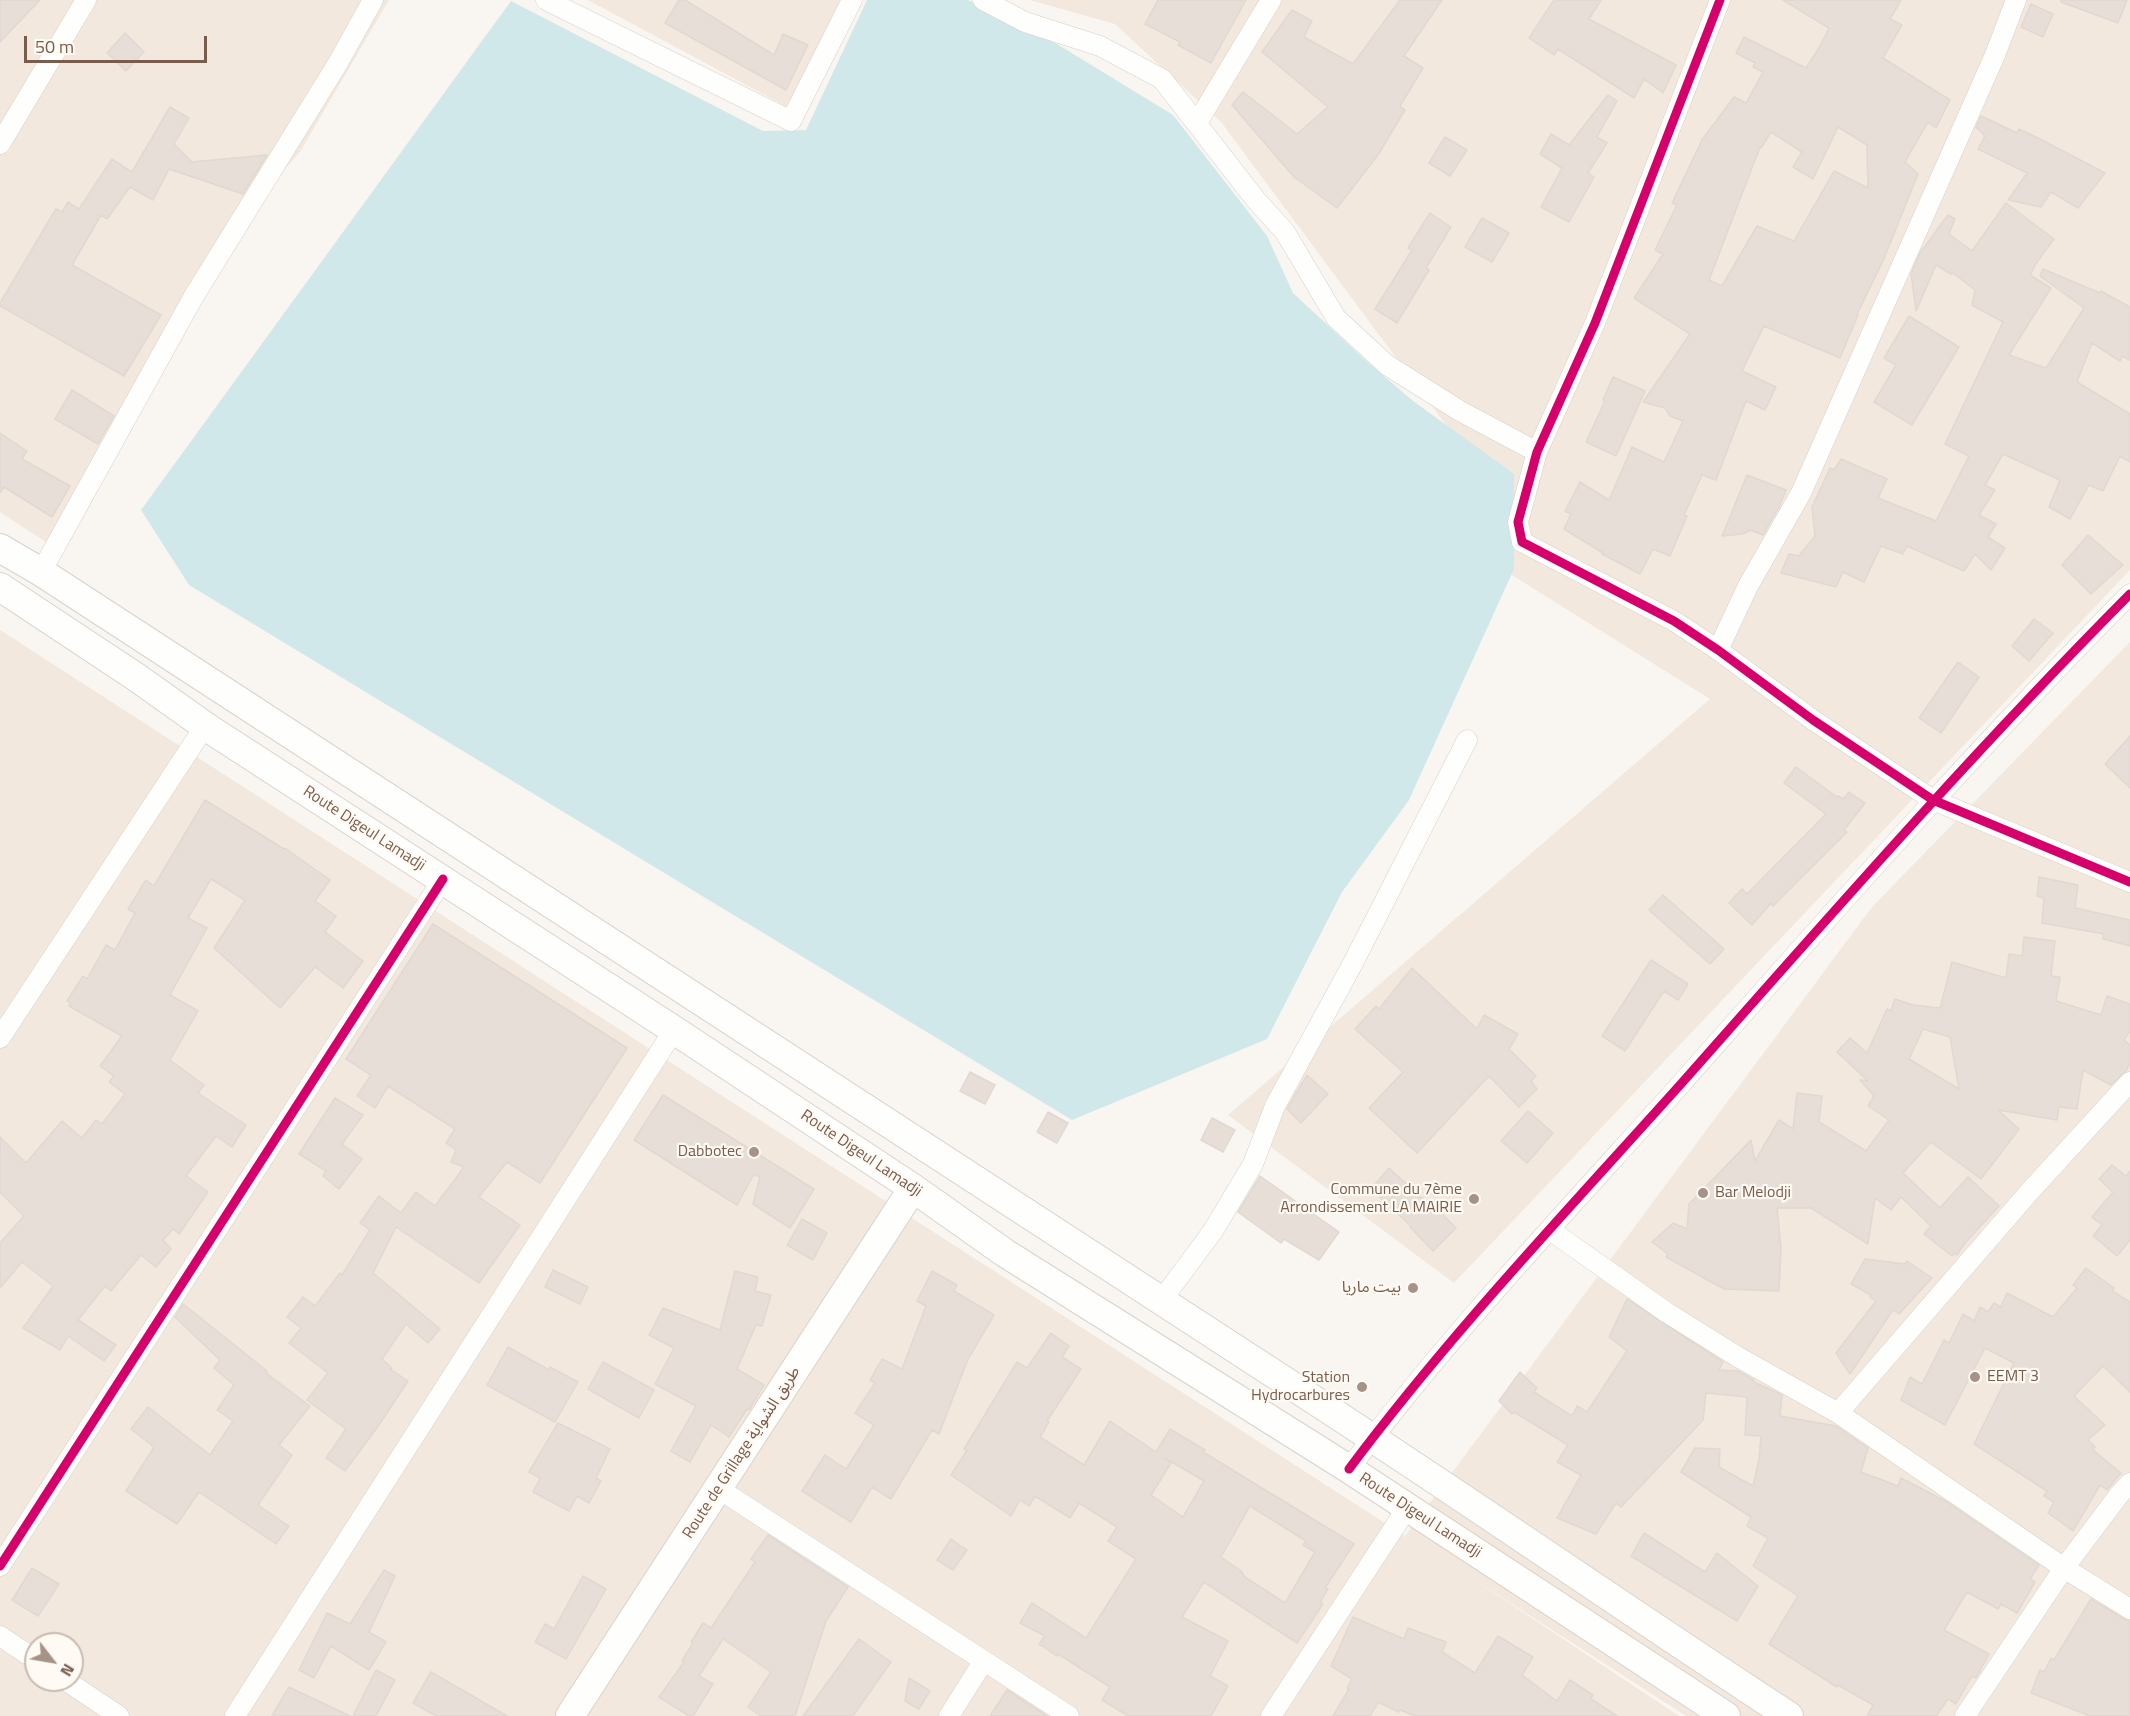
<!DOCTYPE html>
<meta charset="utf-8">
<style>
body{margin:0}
#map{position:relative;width:2130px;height:1716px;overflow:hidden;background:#f9f5f0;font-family:"Titillium Web",sans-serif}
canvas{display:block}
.north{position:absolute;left:24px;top:1632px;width:60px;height:60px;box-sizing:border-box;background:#fffaf3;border:2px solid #cabbb1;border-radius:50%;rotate:121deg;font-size:16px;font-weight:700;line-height:24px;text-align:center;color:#7a5c4d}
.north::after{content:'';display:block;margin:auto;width:21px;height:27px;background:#a69286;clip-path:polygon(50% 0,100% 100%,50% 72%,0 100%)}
.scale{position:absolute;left:24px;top:36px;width:183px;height:27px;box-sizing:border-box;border:3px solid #7a5c4d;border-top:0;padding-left:8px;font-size:18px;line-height:21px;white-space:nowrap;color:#7a5c4d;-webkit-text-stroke:4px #fffaf3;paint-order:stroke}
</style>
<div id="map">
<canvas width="2130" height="1716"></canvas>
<div class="north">N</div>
<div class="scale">50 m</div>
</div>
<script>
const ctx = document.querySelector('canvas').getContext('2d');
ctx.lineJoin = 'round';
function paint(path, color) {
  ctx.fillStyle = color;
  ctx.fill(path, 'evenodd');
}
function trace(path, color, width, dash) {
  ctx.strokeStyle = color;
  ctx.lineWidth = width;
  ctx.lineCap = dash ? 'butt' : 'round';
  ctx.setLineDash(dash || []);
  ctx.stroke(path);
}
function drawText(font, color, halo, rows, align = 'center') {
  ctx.font = font + ' "Titillium Web","Noto Sans Arabic",sans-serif';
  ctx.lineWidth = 4.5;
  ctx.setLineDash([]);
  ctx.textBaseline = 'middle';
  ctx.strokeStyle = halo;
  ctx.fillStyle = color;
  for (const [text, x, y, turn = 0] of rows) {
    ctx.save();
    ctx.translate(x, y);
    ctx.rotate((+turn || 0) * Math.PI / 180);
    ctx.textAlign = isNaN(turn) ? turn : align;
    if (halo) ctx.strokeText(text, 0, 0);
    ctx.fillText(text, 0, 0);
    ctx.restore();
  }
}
const residential = new Path2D(`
 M0,0H389L300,152L258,199L52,546L0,512Z
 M588,0H858L802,115Z
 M1030,0H2130V570L1454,1283L1228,1115L1710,699L1499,567L1466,452L1221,122L1115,24Z
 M0,630L1405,1536L1872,907L2130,642V1716H1686L1470,1577L1679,1716H0ZM36,1644H72V1680H36Z`);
const water = new Path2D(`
 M867,0H968L1057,44L1173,115L1267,236L1293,293L1364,359L1413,401L1514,474V569L1409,800L1342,892L1267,1039L1072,1120L189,585L141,510L511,1L763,131L806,130Z`);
const building = new Path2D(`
 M0,0H40L0,42Z
 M679,0H685L774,55L783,34L808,45L786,90L665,23Z
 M1158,0H1246L1211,63L1178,45L1180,42L1145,24Z
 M1400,0H1442L1404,56L1423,68L1400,106L1405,110L1378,155L1337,208L1294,177L1232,105L1243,92L1297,134L1328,107L1262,52L1292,10L1312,21L1304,37L1353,64Z
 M1554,0H1601L1589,19L1676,65L1663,93L1644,79L1634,98L1558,49L1554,55L1529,38Z
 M1783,0H1901L1890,19L1902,25L1883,58L1950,100L1936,128L1928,122L1905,162L1918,174L1883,261L1857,314L1858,315L1840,358L1764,326L1742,371L1776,387L1765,410L1746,401L1716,480L1702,475L1684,515L1687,516L1670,556L1653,549L1640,574L1602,554L1603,553L1564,529L1571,514L1565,511L1580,482L1609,500L1632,447L1664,462L1683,421L1670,416L1665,408L1643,402L1690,334L1634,298L1663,254L1655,250L1677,205L1672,203L1702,140L1734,97L1746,103L1763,72L1753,67L1755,63L1736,53L1744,37L1806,68L1819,48L1829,28ZM1838,127L1867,145L1868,188L1834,171L1794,241L1757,226L1722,286L1709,280L1760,147L1761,148L1771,132L1802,152L1793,167L1813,179Z
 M2061,0H2127L2118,23L2061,2Z
 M2031,4L2053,14L2043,37L2021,27Z
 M125,33L144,52L126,71L107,53Z
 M1608,95L1617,101L1597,137L1607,143L1588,173L1594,177L1569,222L1541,207L1562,168L1540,154L1551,134L1569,145Z
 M170,107L189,118L174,144L192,162L267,155L243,194L169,169L153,200L130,187L107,219L101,215L72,265L161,315L124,376L0,306V303L56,209L62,212L68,202L79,209L112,159L132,172Z
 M1981,116L2017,133L2019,129L2038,138L2105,173L2078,208L2051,192L2041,207L2008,200L2027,173L1978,149L1985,136L1976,127Z
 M1445,137L1467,150L1450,176L1429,163Z
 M2006,203L2054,239L2034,266H2035L2030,275L2051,288L2009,355L2046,368L2084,308L2040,276L2043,269L2100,293L2101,291L2130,307V360L2122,356L2120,361L2092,343L2077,382L2130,414V462L2120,456L2103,491L2089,485L2070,519L2049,507L2060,480L2003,454L1985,485L1995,490L1979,515L1996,524L1988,537L2005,548L1991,570L1975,554L1964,571L1907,546L1903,554L1881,546L1864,582L1843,572L1836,587L1781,573L1789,554L1799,556L1815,536L1812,507L1830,468L1834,470L1841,459L1887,479L1878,498L1936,521L1969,456L1945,444L2003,322L1972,305L1975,290L1953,273L1951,274L1936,265L1916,311L1911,274L1920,253L1948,215L1955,219L1949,234L1972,251Z
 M1430,213L1451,227L1426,268L1429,270L1397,323L1375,309L1412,250L1408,248Z
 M1482,218L1509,233L1492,262L1465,247Z
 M1909,316L1959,347L1912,425L1874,402L1896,365L1884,358Z
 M1613,377L1645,391L1616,456L1586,442L1605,401L1603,400Z
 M72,390L114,416L98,444L55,419Z
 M0,433L27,451L22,459L70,486L52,517L4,487L0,493Z
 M1747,475L1786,490L1779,507L1763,535L1750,530L1743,534L1722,536Z
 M2088,535L2123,565L2091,594L2062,565Z
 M2034,619L2053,633L2029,661L2012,646Z
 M1958,662L1979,677L1941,733L1919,718Z
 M2130,736V788L2105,764Z
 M1796,767L1837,797L1838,796L1843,799L1849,792L1865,803L1844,830L1847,832L1773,906L1771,903L1752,925L1729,903L1742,889L1747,894L1826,814L1784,783Z
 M205,800L284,849L285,848L330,880L315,901L336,916L325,932L363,961L343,988L315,967L280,1008L214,948L245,900L211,879L188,918L207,928L170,995L198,1011L170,1060L204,1085L198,1093L246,1125L232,1147L216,1136L186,1176L208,1192L179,1234L173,1229L163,1240L171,1249L156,1267L141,1255L111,1291L105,1286L78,1320L116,1345L104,1361L68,1336L60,1350L23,1328L53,1286L22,1262L0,1288V1243L24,1216L0,1192V1137L26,1163L62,1121L82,1138L96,1120L102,1124L125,1094L109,1082L114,1076L100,1066L122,1036L69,1006L70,1003L67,1001L83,976L87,979L106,945L115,950L135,913L128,909L146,880L154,886Z
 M2039,877L2078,885L2075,908L2130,920V946L2103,939L2104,934L2042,923L2044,898L2037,896Z
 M1663,895L1724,949L1710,964L1649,910Z
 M433,924L627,1048L540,1183L507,1162L479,1197L520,1225L479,1283L396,1227L373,1273L440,1329L428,1343L406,1324L382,1359L392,1368L390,1369L408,1381L379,1425L345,1471L326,1458L346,1429L307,1400L328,1373L289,1343L301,1328L287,1317L303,1297L315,1306L340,1273L342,1275L370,1230L360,1223L379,1196L401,1213L416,1192L435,1206L464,1167L451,1162L456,1150L446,1143L455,1129L388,1086L375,1108L357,1096L371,1075L346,1059Z
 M2024,937L2055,941L2051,976L2060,977L2056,1001L2101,1015L2107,996L2130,1004V1031L2124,1040L2130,1045V1063L2126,1071L2111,1085L2083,1070L2077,1109L2059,1107L2057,1120L1998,1110L2019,1129L1981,1179L1931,1142L1903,1173L1940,1208L1968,1177L1999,1206L1965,1243L1957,1255L1955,1253L1952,1256L1924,1234L1931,1226L1901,1197L1891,1210L1875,1198L1868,1244L1811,1208H1777L1781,1248L1779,1291L1724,1289L1666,1257L1668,1254L1652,1242L1673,1223L1687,1229L1689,1204L1751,1140L1755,1161L1779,1120L1793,1129L1797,1093L1822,1096L1819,1122L1866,1151L1889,1120L1868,1106L1874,1096L1860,1080L1868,1081L1837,1052L1850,1038L1867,1053L1887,1009L1891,1011L1895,999L1913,1005L1940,1008L1952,962L2006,978L2009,954L2022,956ZM1923,1029L1950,1037L1959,1089L1909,1059Z
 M1651,960L1688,984L1678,1000L1664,991L1625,1051L1602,1036Z
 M1412,968L1477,1029L1484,1015L1518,1034L1509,1049L1536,1076L1531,1081L1537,1089L1519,1107L1489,1076L1417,1153L1369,1108L1403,1072L1355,1029L1376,1006L1379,1009Z
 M970,1072L995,1085L985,1104L960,1091Z
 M1307,1075L1328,1094L1301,1123L1287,1109Z
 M663,1095L814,1189L790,1228L753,1204L760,1177L754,1174L737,1205L634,1140Z
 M335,1098L363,1115L342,1144L362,1159L339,1189L323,1176L326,1171L299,1154Z
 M1528,1111L1553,1133L1527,1163L1501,1141Z
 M1048,1112L1068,1123L1057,1143L1037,1132Z
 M1212,1118L1235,1130L1223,1152L1201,1140Z
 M2112,1165L2126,1176L2130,1171V1240L2117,1256L2093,1236L2102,1225L2092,1217L2113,1192L2099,1179Z
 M1389,1168L1431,1206L1433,1205L1456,1228L1433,1251L1410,1227L1411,1226L1371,1189Z
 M1260,1176L1339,1232L1319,1260L1284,1239L1281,1243L1238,1212Z
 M802,1219L827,1233L813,1260L787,1245Z
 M1865,1259L1905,1264L1907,1261L1932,1278L1899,1314L1893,1310L1850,1374L1836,1353L1876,1301L1870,1297L1871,1295L1851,1284Z
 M2086,1268L2114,1288L2112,1291L2130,1302V1392L2103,1366L2074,1396L2105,1425L2088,1440L2095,1447L2093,1450L2121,1473L2107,1490L2100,1485L2073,1531L2048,1513L2054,1502L2044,1496L2047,1491L1974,1444L2014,1363L1985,1348L1945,1425L1901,1400L1910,1377L1922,1384L1944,1340L1949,1343L1963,1314L1974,1321L1980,1307L1988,1312L1994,1303L2001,1307L2007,1293L2053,1317L2077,1288L2073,1285Z
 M553,1270L588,1287L580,1304L545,1287Z
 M735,1271L758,1277L755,1291L771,1295L762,1326L756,1325L737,1369L764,1385L749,1410L747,1409L729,1437L711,1425L690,1462L671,1451L696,1406L655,1384L674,1348L649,1335L663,1308L720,1330Z
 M932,1271L957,1285L954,1291L994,1315L968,1359L939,1434L932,1430L891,1499L872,1487L851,1522L802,1491L825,1455L846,1469L874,1425L855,1413L875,1383L870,1380L882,1359L902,1369L926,1306L917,1301Z
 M1627,1299L1723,1362L1719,1370L1738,1371L1754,1380V1382L1782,1395L1780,1416L1836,1426L1868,1448L1861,1472L1898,1486L1901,1478L1947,1502L2039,1565L2030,1579L2035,1582L2017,1613L2001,1604L1998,1609L1967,1592L1944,1630L1989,1654L1976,1678L1972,1676L1956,1704L1948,1699L1936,1716H1867L1873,1705L1838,1685L1837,1687L1769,1644L1798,1596L1753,1566L1768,1538L1747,1526L1751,1517L1681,1472L1695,1448L1720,1449L1719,1467L1753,1486L1759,1459L1761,1436L1745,1435L1747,1397L1706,1393L1703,1420L1621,1507L1616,1503L1596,1534L1557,1518L1581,1475L1557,1462L1568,1445L1514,1412L1512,1414L1499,1401L1520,1372L1537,1388L1534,1392L1572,1416L1577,1406L1587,1412L1627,1351L1609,1337Z
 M183,1304L267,1371L266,1373L310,1406L279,1445L292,1455L258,1505L289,1526L276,1544L199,1492L177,1524L126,1491L154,1447L131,1429L148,1407L210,1455L233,1421L217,1410L234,1385L214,1368L220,1360L175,1317Z
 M1051,1333L1069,1346L1062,1357L1081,1369L1047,1421L1049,1422L1040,1437L1084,1465L1110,1421L1156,1452L1170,1429L1205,1450L1203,1452L1354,1544L1325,1588L1328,1589L1320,1602L1323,1604L1297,1643L1204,1582L1182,1617L1228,1641L1210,1676L1228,1686L1211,1716H1128L1102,1700L1110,1687L1058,1654L1057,1656L1039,1644L1045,1636L1020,1623L1032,1603L1086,1638L1136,1559L1108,1541L1117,1527L1079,1503L1070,1518L1035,1496L1029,1506L1020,1500L1011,1516L951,1475L967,1450L964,1449L1017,1362L1027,1368ZM1165,1458L1204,1481L1183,1517L1151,1495L1171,1463ZM1250,1506L1306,1541L1303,1545L1315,1552L1285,1603L1245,1577L1241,1571L1221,1557Z
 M508,1347L549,1370L550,1367L578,1382L555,1422L487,1385Z
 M603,1362L654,1390L639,1418L588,1389Z
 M558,1423L610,1449L596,1478L601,1481L589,1503L577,1496L569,1511L533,1492L540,1478L529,1472Z
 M1644,1533L1705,1572L1717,1553L1758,1586L1737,1621L1631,1556Z
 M768,1535L848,1587L826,1621L795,1716H761L748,1707L771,1672L723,1639L699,1676L713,1684L693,1716H689L659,1697L684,1662L682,1661L693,1643L691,1642L703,1623L711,1628L755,1562L751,1559Z
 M951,1539L967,1550L953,1570L937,1560Z
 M32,1568L59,1584L38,1616L12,1600Z
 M384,1570L395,1576L369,1632L386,1642L369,1670L331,1646L314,1678L299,1670L327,1613L350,1624Z
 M583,1576L606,1589L566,1659L535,1642L545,1624L554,1629Z
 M2091,1599L2124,1619L2130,1621V1716H2090L2031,1693L2040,1670L2044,1672L2051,1658L2054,1660Z
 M1353,1617L1404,1639L1408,1628L1446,1642L1442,1652L1475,1673L1498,1636L1533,1657L1522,1675L1557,1701L1570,1680L1593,1695L1591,1699L1617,1716H1415L1400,1710L1399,1712L1378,1702L1370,1716H1333L1349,1689L1347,1688L1352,1679L1331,1666Z
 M859,1639L891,1662L853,1716H803Z
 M376,1670L395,1680L376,1716H353Z
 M431,1672L507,1716H436L413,1703Z
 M909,1678L930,1691L919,1709L905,1701Z
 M289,1687L295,1690L350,1716H272Z
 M1007,1690L1047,1716H990Z`);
const street = new Path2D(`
 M546,0L791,121L852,0
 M983,0L1025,22L1100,46L1162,79L1256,200L1285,232L1336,318L1387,365L1460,411L1537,452
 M1720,0L1595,323L1537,452L1518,522L1522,542L1674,621L1718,650L1813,720L1933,800L2130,882
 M1197,123L1271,0
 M0,144L86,0
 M41,572L194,296L338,63L373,0
 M1718,650L1748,586L1801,493L1995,55L2016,0
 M0,1038L205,726
 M1550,1230L1666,1312L1738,1357L1838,1413L2064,1568L2130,1609
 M1161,1301L1213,1231L1253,1164L1275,1106L1352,965L1467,740
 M1838,1413L2031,1190L2130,1082
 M1349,1469C1450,1334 1567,1211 1680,1085C1827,919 1973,752 2130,594
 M719,1489L1069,1716
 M0,1566L443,879
 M0,1636L36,1660
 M65,1680L119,1716
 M235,1716L674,1030
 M949,1716L983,1662
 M1271,1716L1407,1508
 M1965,1716L2064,1568L2119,1495L2130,1483`);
const secondary = new Path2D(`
 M0,548L41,572C464,846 887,1120 1308,1396C1470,1501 1628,1611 1789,1716
 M0,587L136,677L205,726L674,1030L913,1188L1005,1253L1349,1469L1726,1716
 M570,1716L913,1188`);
const cycleway = new Path2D(`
 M1720,0L1595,323L1537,452L1518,522L1522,542L1674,621L1718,650L1813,720L1933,800L2130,882
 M1349,1469C1450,1334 1567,1211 1680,1085C1827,919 1973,752 2130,594
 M0,1566L443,879`);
const markers = [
 [754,1152,6,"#a69286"],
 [1703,1193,6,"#a69286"],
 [1474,1199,6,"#a69286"],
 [1413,1288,6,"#a69286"],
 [1975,1377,6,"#a69286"],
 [1362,1387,6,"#a69286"]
];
const streetNames = [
 ["Route Digeul Lamadji",364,829,33],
 ["Route Digeul Lamadji",861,1154,34],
 ["Route de Grillage طريق الشواية",742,1453,-57],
 ["Route Digeul Lamadji",1420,1516,33]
];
const poiNames = [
 ["Dabbotec",742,1152],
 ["Commune du 7ème",1462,1190],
 ["Arrondissement LA MAIRIE",1462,1208],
 ["Bar Melodji",1715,1193,"left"],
 ["بيت ماريا",1401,1288],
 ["EEMT 3",1987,1377,"left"],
 ["Station",1350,1378],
 ["Hydrocarbures",1350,1396]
];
paint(residential, '#f2e8de');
paint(water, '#d0e8ea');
paint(building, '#e6ded7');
trace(building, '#e2d8d2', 1.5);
trace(street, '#d7d1cb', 21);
trace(secondary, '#d9d2cb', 30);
trace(street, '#fefefd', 20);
trace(secondary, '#fefefd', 28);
trace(cycleway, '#d6006c', 9);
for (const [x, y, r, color] of markers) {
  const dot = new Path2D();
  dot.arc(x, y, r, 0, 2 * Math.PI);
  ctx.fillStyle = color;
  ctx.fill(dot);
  trace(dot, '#fffaf3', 2);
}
drawText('16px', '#7a5c4d', '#fffaf3', streetNames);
drawText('16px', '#7a5c4d', '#fffaf3', poiNames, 'right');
</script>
